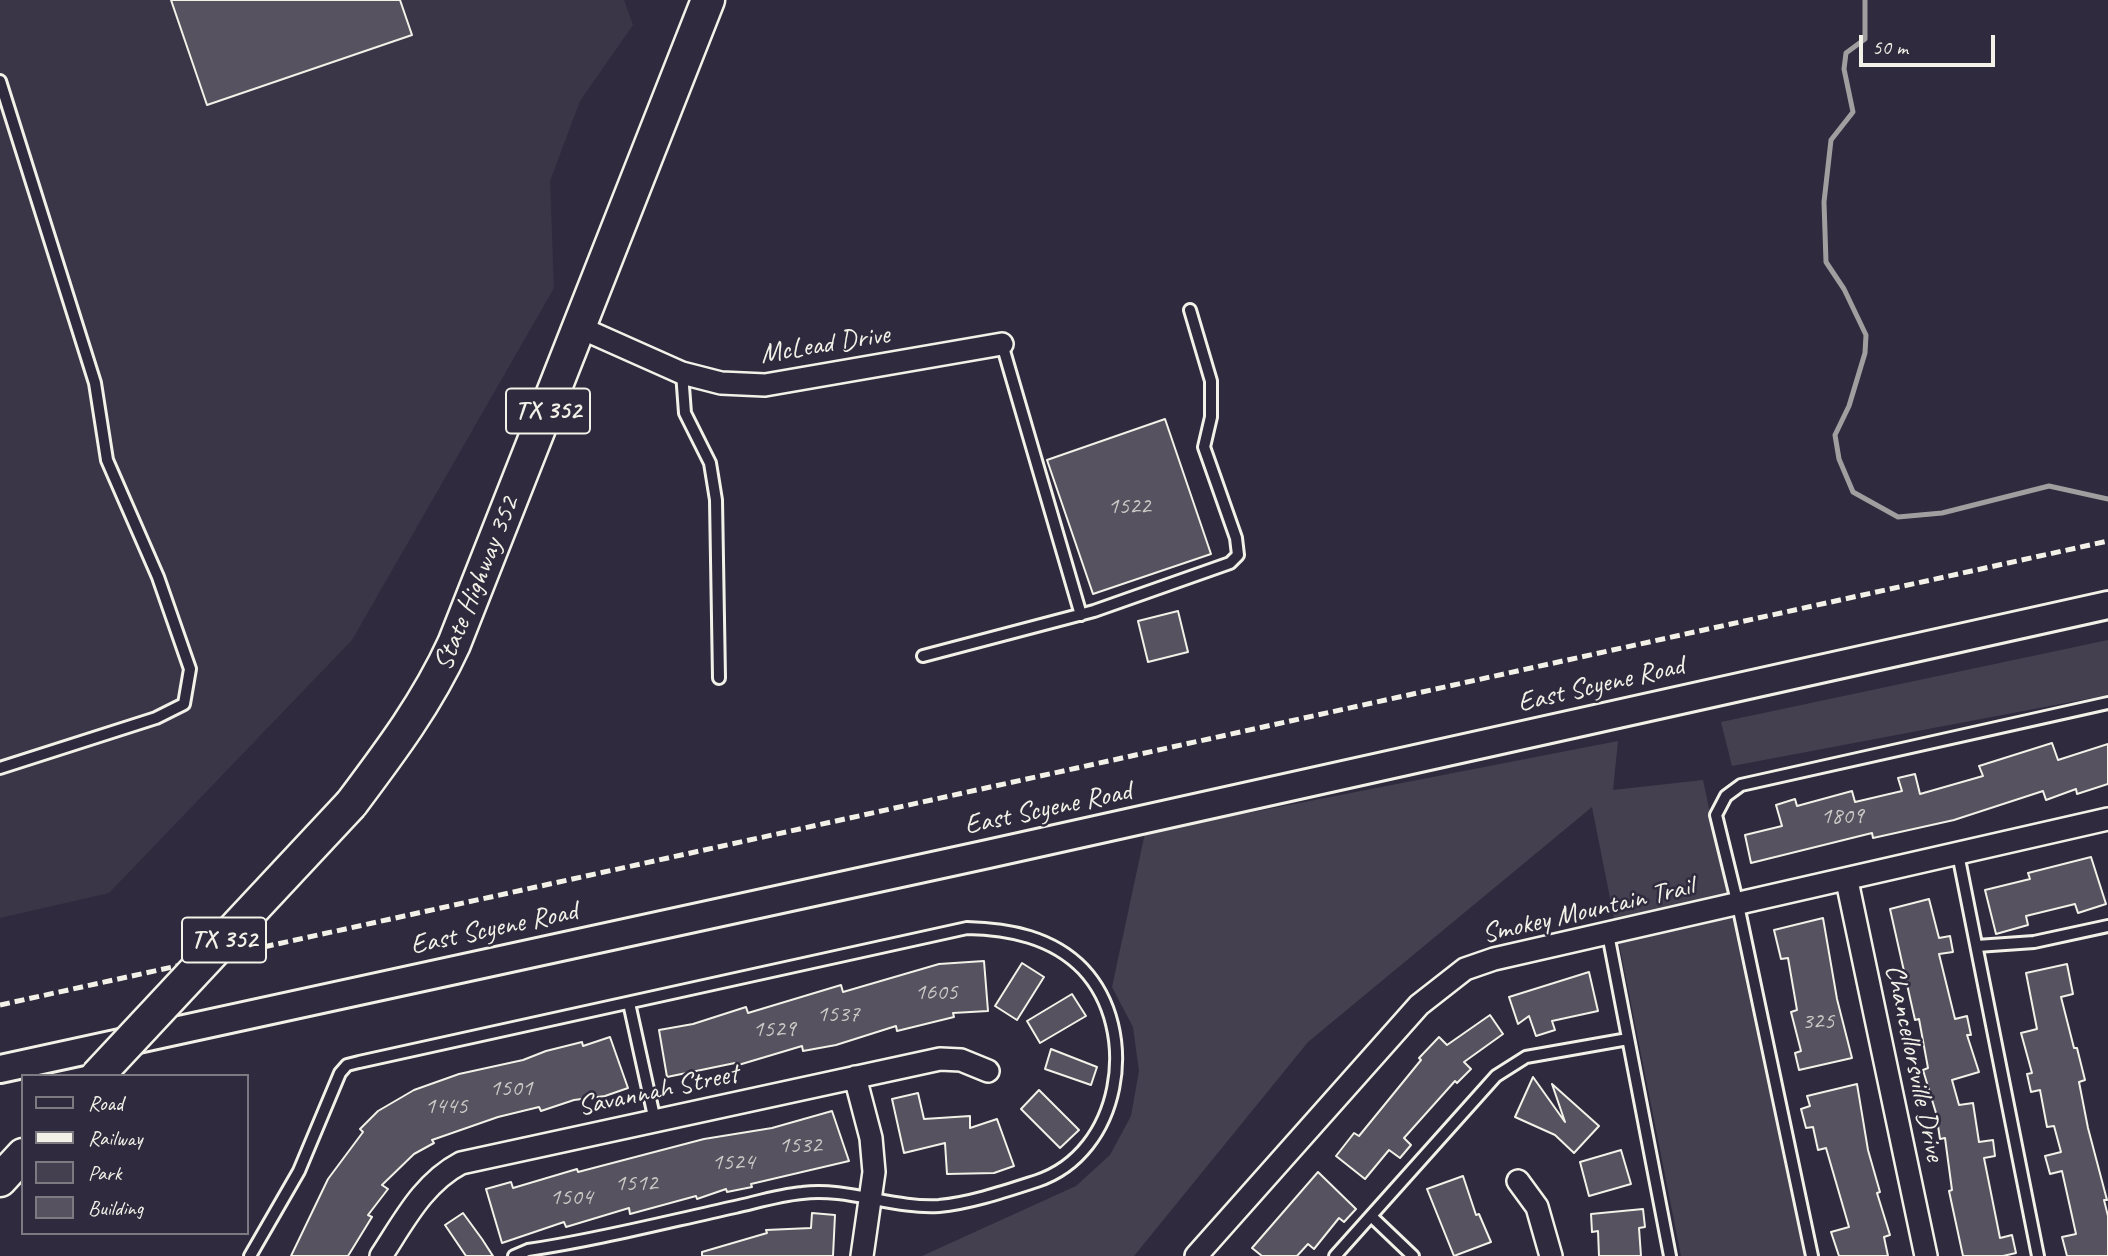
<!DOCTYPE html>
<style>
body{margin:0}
#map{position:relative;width:2108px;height:1256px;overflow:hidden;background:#2f2a3d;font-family:Caveat,sans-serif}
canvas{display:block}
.legend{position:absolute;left:21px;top:1074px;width:228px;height:161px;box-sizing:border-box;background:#2f2a3d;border:2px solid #7e7a81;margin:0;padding:9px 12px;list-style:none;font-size:21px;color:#f4f1e8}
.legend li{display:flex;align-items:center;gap:14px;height:35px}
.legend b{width:35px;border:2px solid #7e7a81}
.scale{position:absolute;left:1859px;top:35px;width:136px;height:32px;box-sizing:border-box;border:4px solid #f4f1e8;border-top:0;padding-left:9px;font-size:21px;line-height:24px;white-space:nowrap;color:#f4f1e8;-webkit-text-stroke:5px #2f2a3d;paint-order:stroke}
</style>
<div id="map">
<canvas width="2108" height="1256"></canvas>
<ul class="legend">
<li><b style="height:9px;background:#2f2a3d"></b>Road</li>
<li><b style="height:9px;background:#f4f1e8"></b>Railway</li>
<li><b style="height:19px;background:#454050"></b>Park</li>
<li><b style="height:19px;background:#56525f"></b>Building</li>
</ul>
<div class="scale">50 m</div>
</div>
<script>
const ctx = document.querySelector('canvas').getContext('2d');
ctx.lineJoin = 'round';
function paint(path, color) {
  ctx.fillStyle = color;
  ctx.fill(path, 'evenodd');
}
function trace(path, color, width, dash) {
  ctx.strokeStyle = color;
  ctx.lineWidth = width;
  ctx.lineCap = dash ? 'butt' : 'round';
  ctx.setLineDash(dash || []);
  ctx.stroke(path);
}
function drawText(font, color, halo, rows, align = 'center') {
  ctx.font = font + ' Caveat,sans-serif';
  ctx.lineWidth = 5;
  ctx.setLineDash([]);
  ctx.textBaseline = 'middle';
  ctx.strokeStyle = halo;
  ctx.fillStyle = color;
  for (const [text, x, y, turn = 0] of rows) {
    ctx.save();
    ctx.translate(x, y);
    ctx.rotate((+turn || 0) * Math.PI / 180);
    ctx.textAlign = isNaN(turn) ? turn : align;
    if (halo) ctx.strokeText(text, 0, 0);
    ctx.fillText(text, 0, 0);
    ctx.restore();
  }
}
const built = new Path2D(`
 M0,0H624L633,25L580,101L550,181L554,288L352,640L109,893L0,918Z`);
const green = new Path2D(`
 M2108,640V695L1732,766L1721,722Z
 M1618,741L1613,790L1703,780L1804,1256H1681L1592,807L1308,1042L1134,1256H922L1076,1186L1110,1155L1131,1116L1139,1071L1133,1027L1112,987L1145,833Z`);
const stream = new Path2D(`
 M1865,0V39L1846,53L1844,69L1853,112L1831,140L1824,202L1826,262L1844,289L1866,335L1865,353L1849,406L1835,435L1839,459L1853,492L1898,517L1942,513L2049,486L2108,499`);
const building = new Path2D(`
 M171,0H400L412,35L207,105Z
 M1165,419L1211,554L1093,594L1047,460Z
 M1178,611L1188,652L1148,662L1138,621Z
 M2052,743L2058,760L2108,744V784L2077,794L2076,789L2046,800L2043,791L1954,820L1873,838L1872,833L1751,863L1745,835L1782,826L1776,805L1795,799L1797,806L1852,791L1855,802L1902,791L1898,778L1915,774L1920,794L1983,776L1979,766Z
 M2091,857L2106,904L2078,913L2075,904L2026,916L2028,925L1996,934L1985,890L2030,879L2028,873Z
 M1929,899L1939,938L1950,936L1953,952L1939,954L1955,1019L1967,1016L1971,1035H1967L1979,1072L1952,1080L1959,1105L1973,1103L1979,1142L1993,1140L1995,1156L1984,1158L2000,1238L2012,1235L2016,1253L2003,1256H1963L1949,1191L1952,1190L1945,1138L1940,1139L1936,1113L1923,1070L1928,1068L1919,1019L1915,1020L1890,909Z
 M1823,918L1837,999L1852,1058L1799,1070L1795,1053L1801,1051L1791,1012L1797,1010L1788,958L1781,959L1774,930Z
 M984,961L988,1011L953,1013L954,1017L897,1031L896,1026L836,1045L803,1051L802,1046L735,1066V1063L667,1077L659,1030L693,1024L746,1007L748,1013L841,985L843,992L939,964Z
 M1022,963L1044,977L1017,1020L995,1006Z
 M2067,964L2073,994L2061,997L2074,1048H2077L2085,1080L2079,1082L2088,1128L2107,1200H2104L2108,1216V1256H2067L2062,1237L2076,1234L2062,1171L2050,1174L2045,1156L2061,1152L2054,1126L2047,1127L2040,1090L2031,1092L2027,1074L2032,1073L2021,1033L2037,1029L2026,973Z
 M1589,972L1598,1011L1552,1021L1555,1030L1536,1036L1529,1016L1518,1024L1509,997Z
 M1072,994L1086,1016L1040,1043L1027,1021Z
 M1490,1015L1503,1034L1464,1062L1471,1069L1457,1083L1455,1081L1404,1138L1411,1145L1400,1158L1389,1150L1365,1179L1336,1156L1354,1133L1359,1136L1421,1060L1419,1058L1439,1037L1447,1045Z
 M610,1037L628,1088L605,1096L574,1100L541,1111L539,1107L498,1117L432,1140L434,1143L414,1154L382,1185L388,1189L368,1215L372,1217L348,1256H291L328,1179L363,1132L360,1129L378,1111L414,1090L459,1074L523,1060L546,1051L582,1042L583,1046Z
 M1051,1049L1097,1067L1091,1085L1045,1069Z
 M1533,1077L1565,1122L1552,1084L1599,1126L1574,1153L1555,1135L1515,1117Z
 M1857,1084L1868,1150L1880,1192L1877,1193L1890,1235L1884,1237L1888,1256H1839L1831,1232L1849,1227L1826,1148L1818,1150L1813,1127L1806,1128L1801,1109L1810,1106L1807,1096Z
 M1039,1090L1079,1130L1060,1148L1021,1109Z
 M918,1093L924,1119L970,1116V1128L997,1119L1014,1166L994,1173L947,1174L945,1143L904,1153L892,1099Z
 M832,1111L849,1161L751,1184L752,1187L727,1192L726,1189L697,1199L696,1196L630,1214L629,1208L566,1227L564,1222L502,1243L486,1189L511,1182L513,1188L577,1169L578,1172L704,1139L772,1128Z
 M1621,1150L1631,1184L1589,1196L1580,1162Z
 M1318,1172L1356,1209L1344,1222L1339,1218L1314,1249L1308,1244L1297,1256H1262L1252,1248Z
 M1463,1176L1476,1215L1479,1214L1491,1242L1454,1256L1427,1189Z
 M1643,1209L1645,1227L1639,1228L1641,1256H1599L1598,1231L1592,1232L1591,1214Z
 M463,1213L482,1239L493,1256H466L445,1225Z
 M812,1213L835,1215L833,1256H702V1252L767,1233L766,1230L811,1228Z`);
const service = new Path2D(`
 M0,81L95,383L107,460L158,577L190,669L184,704L156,718L0,768
 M1002,344L1081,615
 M682,373L685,413L710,463L716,500L719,678
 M923,656L1094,611L1230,563L1238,555L1236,538L1204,447L1211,417V381L1190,310
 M1958,854L2038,1256
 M1608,934L1670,1256
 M1977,946L2034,942L2108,926
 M629,1003L655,1121
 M1371,1216L1413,1256
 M250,1256L299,1171L340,1073L347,1065L359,1062L967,928C1009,929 1052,937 1083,969C1141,1031 1121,1153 1037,1181C1006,1191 971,1203 939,1206C894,1209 847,1187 802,1193C780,1195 757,1202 735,1207C666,1222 597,1240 528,1250L514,1256
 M1335,1256L1496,1076L1526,1057L1628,1039
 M1812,1256L1738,905L1716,815L1726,796L1741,785L2108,703`);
const minor = new Path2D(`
 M581,328L682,373L721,383L765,385L1002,344
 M1847,881L1926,1256
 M855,1077L871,1138L874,1172L862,1256
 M1518,1181L1537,1207L1551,1256
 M381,1256C404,1221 423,1183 461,1163L940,1059L961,1060L988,1071
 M1196,1256L1419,1005L1465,969L1494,959L2108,819`);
const tertiary = new Path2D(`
 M0,1069L988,854L2108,605`);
const primary = new Path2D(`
 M351,804C390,752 427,703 454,644L708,0
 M0,1180L23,1155`);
const rail = new Path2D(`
 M0,1005L2108,541`);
const primaryBridge = new Path2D(`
 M97,1076L351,804`);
const numberNames = [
 ["1522",1129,507],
 ["1809",1842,817],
 ["1605",936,993],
 ["1537",838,1015],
 ["325",1818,1022],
 ["1529",774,1030],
 ["1501",511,1089],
 ["1445",446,1107],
 ["1532",800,1146],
 ["1524",733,1163],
 ["1512",636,1184],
 ["1504",571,1198]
];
const shields = [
 [548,411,84],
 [224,940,84]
];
const shieldNames = [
 ["TX 352",548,411],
 ["TX 352",224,940]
];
const streetNames = [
 ["McLead Drive",825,345,-9],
 ["State Highway 352",477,584,-68],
 ["East Scyene Road",1601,685,-13],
 ["East Scyene Road",1048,809,-12],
 ["Smokey Mountain Trail",1588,911,-13],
 ["East Scyene Road",494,929,-12],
 ["Chancellorsville Drive",1914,1063,78],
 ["Savannah Street",658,1091,-12]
];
paint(built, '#3b3647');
paint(green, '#454050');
trace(stream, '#a19ea0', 5);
paint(building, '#56525f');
trace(building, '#f4f1e8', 2);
trace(service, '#f4f1e8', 16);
trace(minor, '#f4f1e8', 26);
trace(tertiary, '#f4f1e8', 32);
trace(primary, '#f4f1e8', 37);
trace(service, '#2f2a3d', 10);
trace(minor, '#2f2a3d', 21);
trace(tertiary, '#2f2a3d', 26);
trace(primary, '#2f2a3d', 32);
trace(rail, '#f4f1e8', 5, [10, 5]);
trace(primaryBridge, '#f4f1e8', 37, []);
trace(primaryBridge, '#2f2a3d', 32);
drawText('24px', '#ccc9c6', null, numberNames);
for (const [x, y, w] of shields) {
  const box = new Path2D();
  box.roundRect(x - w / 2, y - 22.5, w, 45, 5);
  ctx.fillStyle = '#2f2a3d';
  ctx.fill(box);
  trace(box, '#f4f1e8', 2);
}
drawText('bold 26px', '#f4f1e8', null, shieldNames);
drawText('28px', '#f4f1e8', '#2f2a3d', streetNames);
</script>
